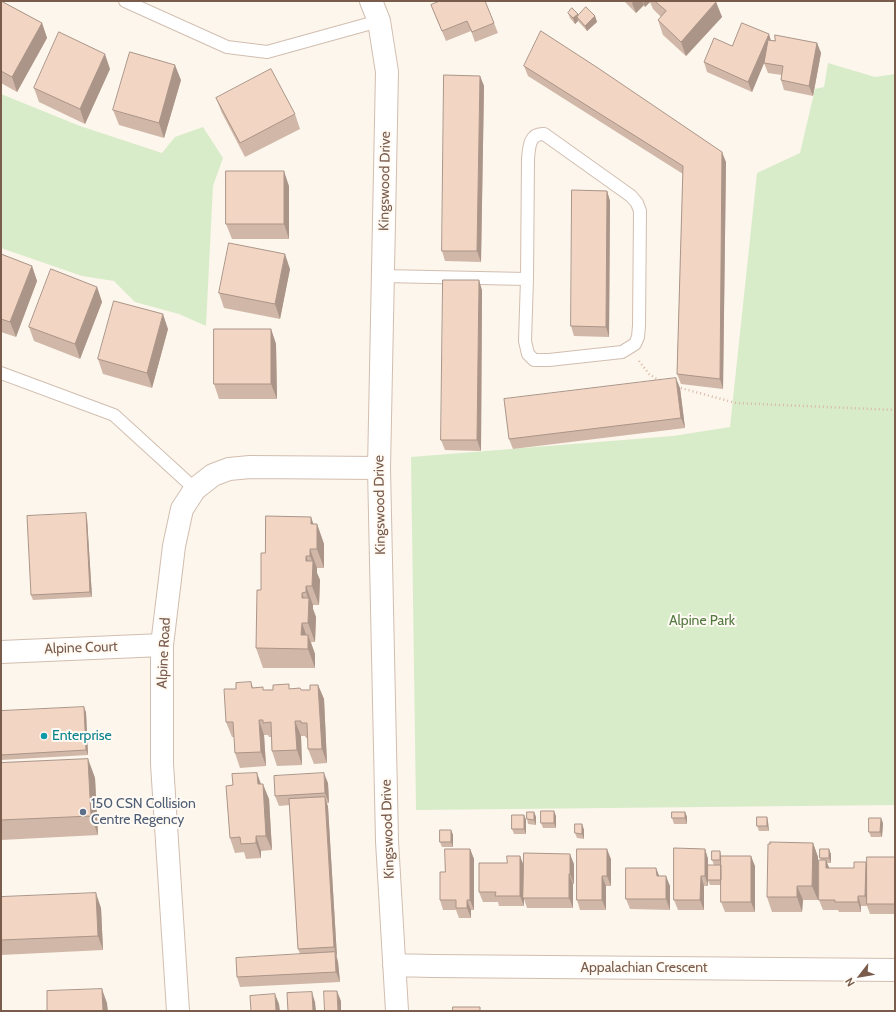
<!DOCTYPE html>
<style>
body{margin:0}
#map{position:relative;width:896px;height:1012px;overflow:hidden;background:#fdf6ec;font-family:Cabin,sans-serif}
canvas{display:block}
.frame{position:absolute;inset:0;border:2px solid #7a5c4d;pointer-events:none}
.north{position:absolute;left:840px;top:956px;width:40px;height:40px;-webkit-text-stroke:3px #fffaf3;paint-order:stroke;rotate:239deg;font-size:11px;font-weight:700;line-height:16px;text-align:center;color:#7a5c4d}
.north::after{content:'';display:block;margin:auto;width:14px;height:18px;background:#7a5c4d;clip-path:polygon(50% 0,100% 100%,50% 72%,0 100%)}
</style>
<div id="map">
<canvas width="896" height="1012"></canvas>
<div class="frame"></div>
<div class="north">N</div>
</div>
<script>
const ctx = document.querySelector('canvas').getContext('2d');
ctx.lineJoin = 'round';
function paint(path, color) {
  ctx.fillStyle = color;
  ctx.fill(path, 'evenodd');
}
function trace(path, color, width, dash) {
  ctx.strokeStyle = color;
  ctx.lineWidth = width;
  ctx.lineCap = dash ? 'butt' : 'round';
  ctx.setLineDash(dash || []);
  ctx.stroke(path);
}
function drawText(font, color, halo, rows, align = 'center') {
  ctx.font = font + ' Cabin,sans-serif';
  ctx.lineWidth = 4;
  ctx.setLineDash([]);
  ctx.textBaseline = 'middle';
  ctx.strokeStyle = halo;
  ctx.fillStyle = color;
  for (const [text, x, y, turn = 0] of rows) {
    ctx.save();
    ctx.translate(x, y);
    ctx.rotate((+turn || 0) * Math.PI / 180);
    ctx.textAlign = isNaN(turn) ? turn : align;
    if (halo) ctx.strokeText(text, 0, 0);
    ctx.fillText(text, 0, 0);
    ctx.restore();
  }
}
const green = new Path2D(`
 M828,63L875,77L895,74V805L416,810L411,457L673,436L730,427L757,173L800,153L815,89L824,87Z
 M1,94L80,126L162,153L175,137L203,127L223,158L213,186L206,326L179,314L135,302L114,281L82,276L1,248Z`);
const path = new Path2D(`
 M639,361L649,374L661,382
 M677,387L736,403L895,410`);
const lane = new Path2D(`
 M125,1L227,47L267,52L379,21
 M383,276L527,279L528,159C529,148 529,133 544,134L631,196L637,203L640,211L639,326L638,337L635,344L622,352L549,360H534L528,354L525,341L527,279
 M1,373L114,415L195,489`);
const street = new Path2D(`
 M371,1L379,21L387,72L379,468L387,841L397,1011
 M1,652L162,645
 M394,965L432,966L895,970
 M178,1011L162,764V645L174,546L182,509L195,489L213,475L229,469L250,467L379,468`);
const wall = new Path2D(`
 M1,1L42,23L47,38L17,92L1,83Z
 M624,1H715L716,2L722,17L686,56L663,35L658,20L661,17L653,9L650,2L645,7L644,5L636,13Z
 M431,5L494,23L498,33L475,42L471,31L446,41Z
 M568,13L578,14V15L595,16L597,22L587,31L579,22L578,21L575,24L570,18Z
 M771,40L817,43L821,53L813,96L784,90L781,80L782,75L768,73L764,63L752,92L707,72L704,62L732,46Z
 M524,66L726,162L723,389L681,384L677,374L683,174L528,76Z
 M110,69L85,124L39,102L34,88Z
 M480,76L484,86L481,262L445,261L442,251Z
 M181,80L164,138L119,125L113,110Z
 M216,98L295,114L300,129L245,157L222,113Z
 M289,186V239H232L226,224Z
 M607,191L610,201L609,337L574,336L571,326Z
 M1,254L32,266L37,281L16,337L1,332Z
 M290,269L280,319L224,308L219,293Z
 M97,287L102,302L80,359L34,341L29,327Z
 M482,290L481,451L445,450L441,440Z
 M168,329L152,388L103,374L98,359Z
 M271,329L276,344L277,399H219L214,384Z
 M680,388L685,428L513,449L509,439Z
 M87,518L92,597L33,600L31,595Z
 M313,524H317L324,544V568H317V573L320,580L319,605H313V609L316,617L315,642H311L315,654V668H263L256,648L261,590L265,553Z
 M251,682L253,688L264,690L290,689L301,690H310L318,685L324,699L327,763L314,764L308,749V738H306L305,736H301L302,765L277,766L272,751L271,737H269L268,735H264L266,766L240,768L235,753L234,737H232L226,722L236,689Z
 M1,711L86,712L88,755L1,760Z
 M88,759L95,778L98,835L1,840V763Z
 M257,773L261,784L269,799L272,850L261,851V858L246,859L244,852L235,853L230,838L233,785Z
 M328,783L329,803H327L328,807L337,957L338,962L340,982L240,987L237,977L300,954L298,949L290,805L279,806L275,796Z
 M534,812L536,817V825L528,824L527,819Z
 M685,812L687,817V824H674L672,818Z
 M524,815L526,820V834H514L512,829Z
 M556,816V828H543L541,823Z
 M767,817L768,822L769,831H759L757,826Z
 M883,823L882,837H871L869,832Z
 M582,824L584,830V839L577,838L575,833Z
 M451,830L453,835V847H442L440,842Z
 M813,843L818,857V900H803L802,912H772L767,897Z
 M470,849L474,859V910H471V918H459L456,910H443L440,900L445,872Z
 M705,849L708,859V865H714L712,860L721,856L755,866V912H725L721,902V885H710L708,880V886H704V910H678L674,900Z
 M831,854V863H827L829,868H854L867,865L895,857V914H870L867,906H861V912H839L838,910H823L819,900L821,860L820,858Z
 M520,856L523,866L574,864V884H573V908H527L524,899V906H499L498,902H483L479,892L507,863Z
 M611,859V886H606V910H580L577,900Z
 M656,868L659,876L670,886V910L630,909L626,899Z
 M1,897L101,908L103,950L1,955Z`);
const shadedWall = new Path2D(`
 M634,1H642L644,5L636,13L632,3Z
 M643,1H650V2L645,7Z
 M716,2L722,17L686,56L681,42Z
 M578,14L580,19L577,17L578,21L575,24L573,18Z
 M595,16L597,22L587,31L585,26Z
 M42,23L47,38L17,92L12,77Z
 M769,34L772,44L752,92L748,82Z
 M817,43L821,53L813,96L809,86Z
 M105,54L110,69L85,124L80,109Z
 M175,65L181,80L164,138L159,123Z
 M480,76L484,86L481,262L477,251Z
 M722,152L726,162L723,389L720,379Z
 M284,171L289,186V239L284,224Z
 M607,191L610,201L609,337L606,327Z
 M285,254L290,269L280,319L275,304Z
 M32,266L37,281L16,337L10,322Z
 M479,280L482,290L481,451L477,440Z
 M97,287L102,302L80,359L75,344Z
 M163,314L168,329L152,388L147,373Z
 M271,329L276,344L277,399L271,384Z
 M676,378L680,388L685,428L681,418Z
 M86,513L87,518L92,597L90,592Z
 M311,517L317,534V524L324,544V568L317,549L311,524Z
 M310,549L317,568V573L320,580L319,605L312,586L306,561V556L313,574V563L310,556Z
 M306,586L313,605V609L316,617L315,642L308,623L302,598V593L308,611L309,601L306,592Z
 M302,623L308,640V635L315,654V668L308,649L301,635Z
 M318,685L324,699L327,763L322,749Z
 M84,707L86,712L88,755L86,750Z
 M259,720L264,735L266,766L261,752Z
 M295,721L301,736L302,765L297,750Z
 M88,759L95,778L98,835L91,816Z
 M257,773L262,788L258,784Z
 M324,773L328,783L329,803L325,793Z
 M263,784L269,799L272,850L266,836Z
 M325,797L328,807L337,957L334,947Z
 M554,811L556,816V828L554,823Z
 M534,812L536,817V825L534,820Z
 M685,812L687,817V824L685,818Z
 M524,815L526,820V834L524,829Z
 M767,817L768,822L769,831L767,826Z
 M881,818L883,823L882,837L880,832Z
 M582,824L584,830V839L582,834Z
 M451,830L453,835V847L451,842Z
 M256,836L261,851V858L256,843Z
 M813,843L818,857V900L812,886Z
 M470,849L474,859V910L470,900Z
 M607,849L611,859V886L607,876Z
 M705,849L708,859V886L705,876Z
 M829,849L831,854V863L829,858Z
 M720,851L721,856V865L720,860Z
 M570,854L574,864V884L570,874Z
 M520,856L524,866V906L520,896Z
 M751,856L755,866V912L751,902Z
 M826,860L830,870L826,868Z
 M866,862L869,872L868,904L865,896Z
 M656,868L660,878L657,876Z
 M569,874L573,884V908L569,898Z
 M602,876L606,886V910L602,900Z
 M666,876L670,886V910L666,899Z
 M701,876L704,886V910L700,900Z
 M797,886L803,900L802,912L797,897Z
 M96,893L101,908L103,950L98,936Z
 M858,896L861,906V912L858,902Z
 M467,900L471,910V918L467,908Z
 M335,952L338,962L340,982L336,972Z
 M102,989L107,1003L108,1011H103Z
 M337,991L341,1001V1011H338Z
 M312,992L315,1002L316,1011H313Z
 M275,994L279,1004L280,1011H276Z`);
const building = new Path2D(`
 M1,1L42,23L12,77L1,71Z
 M440,1H485L494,23L472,32L467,21L442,31L431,5Z
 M655,1H715L716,2L681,42L658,20L666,11Z
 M586,7L595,16L585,26L577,17Z
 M572,8L578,14L573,18L568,13Z
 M742,23L769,34L748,82L704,62L714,38L732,46Z
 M541,31L598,68L722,152L720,379L677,374L683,166L524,66Z
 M59,32L105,54L80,109L34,88Z
 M775,35L817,43L809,86L781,80L783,66L764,63L768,40L775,41Z
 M130,52L175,65L159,123L113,110Z
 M271,69L295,114L240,143L216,98Z
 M444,75L480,76L477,251H442Z
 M226,171H284V224H226Z
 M572,190L607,191L606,327L571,326Z
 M229,243L285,254L275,304L219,293Z
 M1,254L32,266L10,322L1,319Z
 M51,269L97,287L75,344L29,327Z
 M443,280H479L477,440H441Z
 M114,301L163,314L147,373L98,359Z
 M214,329H271V384H214Z
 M676,378L681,418L509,439L504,399Z
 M86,513L90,592L31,595L27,516Z
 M266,516L311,517V524H317V549H310V556H306V561H313L312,586H306V592L302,593V598H309L308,623H302L301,635H308V649L256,648L257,590H261V553H265Z
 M251,682L252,688L263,687V690H273V685L289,684V689L300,688L301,690H310V685H318L322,749H308L307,723H301V721H295L297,750L272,751L271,722L263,723V720H259L261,752L235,753L233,722H226L224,689H236V683Z
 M84,707L86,750L1,755V711Z
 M88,759L91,816L1,820V763Z
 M257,773L258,784H263L266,836H256V843L241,844L240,837L230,838L226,786L233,785L232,774Z
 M324,773L325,793L275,796L274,776Z
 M325,797L334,947L298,949L289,799Z
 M541,811H554V823H541Z
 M527,812H534V820L527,819Z
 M672,812H685V818H672Z
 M512,815H524V829H512Z
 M757,817H767V826H757Z
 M869,818H881L880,832H869Z
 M575,824H582V834L575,833Z
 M440,830H451V842H440Z
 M770,842L813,843L812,886H797V897H767L768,844H770Z
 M674,848L705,849V876H701L700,900H674Z
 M445,849H470V900H467V908H456V900H440V872H445Z
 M577,849H607V876H602V900H577Z
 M820,849H829V858H820Z
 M712,851H720V860H712Z
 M524,853L570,854V874H569V898H523Z
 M507,856H520V896H495L496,892H479V863H507Z
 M721,856H751V902H721Z
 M867,857H895V904H867Z
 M819,860H826V868H854V862H866L865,896H858V902H835V900H819Z
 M708,865H721V880H708Z
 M626,868H656L657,876H666V899H626Z
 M96,893L98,936L1,940V897Z
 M335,952L336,972L237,977L236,958Z
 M102,989L103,1011H47V991Z
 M324,991H337L338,1011H325Z
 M312,992L313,1011H288L287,993Z
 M275,994L276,1011H251L250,996Z
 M453,1007H480V1011H453Z`);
const markers = [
 [44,736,4,"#0f9aa8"],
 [83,812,4,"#5c6f8a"]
];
const streetNames = [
 ["Kingswood Drive",385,181,-89],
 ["Kingswood Drive",380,505,-91],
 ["Alpine Court",81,648,-2],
 ["Alpine Road",164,653,-87],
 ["Kingswood Drive",388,829,-92],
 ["Appalachian Crescent",644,968]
];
const parkNames = [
 ["Alpine Park",702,621]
];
const cultureNames = [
 ["Enterprise",52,736]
];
const serviceNames = [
 ["150 CSN Collision",91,804],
 ["Centre Regency",91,820]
];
paint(green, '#d8ecc9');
trace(lane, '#d1beb0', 14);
trace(street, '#d1beb0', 24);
trace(path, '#d9b8a5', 2.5, [1, 3]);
trace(lane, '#fff', 12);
trace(street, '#fff', 22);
paint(wall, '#d1b7a8');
paint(shadedWall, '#aa9588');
paint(building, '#f3d5c3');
trace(building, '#aa9588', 1);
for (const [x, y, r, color] of markers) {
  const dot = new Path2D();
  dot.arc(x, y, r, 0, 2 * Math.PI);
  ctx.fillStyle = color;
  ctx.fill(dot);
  trace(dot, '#fffaf3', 1.5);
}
drawText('14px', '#7a5c4d', '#fffaf3', streetNames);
drawText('14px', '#537a41', '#fffaf3', parkNames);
drawText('14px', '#0d838f', '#fffaf3', cultureNames, 'left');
drawText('14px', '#4e5e75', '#fffaf3', serviceNames, 'left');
</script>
